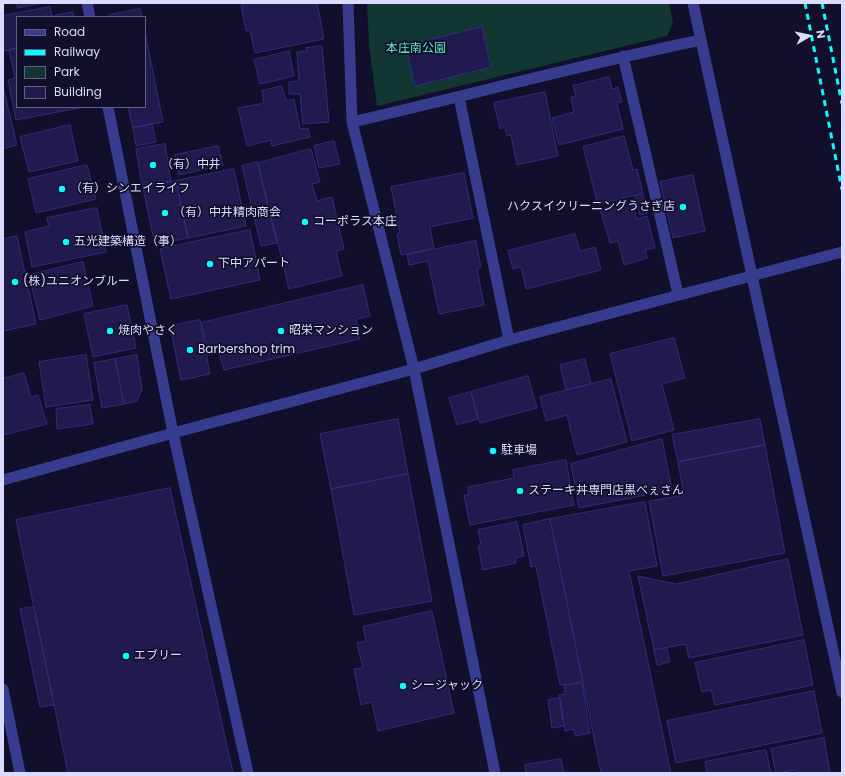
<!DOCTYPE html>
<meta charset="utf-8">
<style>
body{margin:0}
#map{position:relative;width:845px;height:776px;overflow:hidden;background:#120f2c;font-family:Poppins,sans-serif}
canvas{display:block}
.frame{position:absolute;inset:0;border:4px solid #dbdaff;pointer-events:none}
.legend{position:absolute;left:16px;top:16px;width:130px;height:92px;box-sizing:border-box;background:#120f2c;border:1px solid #626080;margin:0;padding:5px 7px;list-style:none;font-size:12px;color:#dbdaff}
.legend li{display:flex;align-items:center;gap:8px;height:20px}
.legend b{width:20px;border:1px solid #626080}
.north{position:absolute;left:789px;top:16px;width:40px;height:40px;-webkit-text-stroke:3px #120f2c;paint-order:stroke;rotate:81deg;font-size:11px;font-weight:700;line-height:16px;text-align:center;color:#dbdaff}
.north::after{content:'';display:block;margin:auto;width:14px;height:18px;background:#dbdaff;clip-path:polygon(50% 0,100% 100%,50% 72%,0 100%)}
</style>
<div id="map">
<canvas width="845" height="776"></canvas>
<div class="frame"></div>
<ul class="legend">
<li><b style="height:5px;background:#373c8e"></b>Road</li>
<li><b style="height:5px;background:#06fdff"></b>Railway</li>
<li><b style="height:11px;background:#123732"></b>Park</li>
<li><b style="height:11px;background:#201a4e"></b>Building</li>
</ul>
<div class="north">N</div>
</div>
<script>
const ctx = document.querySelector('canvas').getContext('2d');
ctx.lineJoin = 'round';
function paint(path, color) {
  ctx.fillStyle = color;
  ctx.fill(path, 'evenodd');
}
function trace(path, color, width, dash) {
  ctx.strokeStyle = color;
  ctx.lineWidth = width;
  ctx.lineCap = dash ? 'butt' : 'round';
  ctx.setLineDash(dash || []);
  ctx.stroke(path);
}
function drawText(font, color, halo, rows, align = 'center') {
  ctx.font = font + ' Poppins,"Noto Sans JP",sans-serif';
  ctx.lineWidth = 3.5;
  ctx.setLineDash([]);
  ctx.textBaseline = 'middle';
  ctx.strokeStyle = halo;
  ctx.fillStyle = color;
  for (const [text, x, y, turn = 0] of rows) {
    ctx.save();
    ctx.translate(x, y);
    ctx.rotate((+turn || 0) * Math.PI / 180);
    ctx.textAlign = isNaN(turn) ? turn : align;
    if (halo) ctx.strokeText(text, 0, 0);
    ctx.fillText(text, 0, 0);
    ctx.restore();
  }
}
const green = new Path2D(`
 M367,3H669L673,22L667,36L377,106L369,45Z`);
const building = new Path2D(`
 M17,3H43L18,8Z
 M244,3H317L324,39L255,53L250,30L246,31L241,5L245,4Z
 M50,7L52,16L17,17V48L5,51L3,43V16Z
 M140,9L142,17H110L109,15Z
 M73,12L74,17H49L52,16Z
 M482,27L491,67L415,86L406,46Z
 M145,32L163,122L133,128L128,107H145Z
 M322,46L329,122L303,124L300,94H289V82L299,81L297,52L307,51L306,48Z
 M17,48V107H84L16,120L8,80L15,78L9,50Z
 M289,51L294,76L260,84L254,60Z
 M609,77L612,89L618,87L622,102L617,103L623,129L559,145L552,118L574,112L571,97L576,96L573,86Z
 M3,86L17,145L3,149Z
 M282,86L286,101L294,99L300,129L308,128L310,137L272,146L271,140L247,146L238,108L264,103L262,91Z
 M545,92L558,156L517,165L511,135L507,136L505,127L500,129L494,103Z
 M152,124L156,142L136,146L133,128Z
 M70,125L78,161L29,172L20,137Z
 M624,136L633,170L637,169L643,193L598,205L583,147Z
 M334,141L340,164L319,168L314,146Z
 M165,144L171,181L142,185L136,149Z
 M218,146L223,165L179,175L175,155Z
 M311,149L320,182L312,184L317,201L332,197L344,249L336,251L342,276L289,289L258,163Z
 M257,162L277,243L261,246L242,166Z
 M87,165L96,199L36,213L28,179Z
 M234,169L246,226L188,238L176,181Z
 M464,173L473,218L430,227L434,248L401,255L397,234L400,233L391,187Z
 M693,175L705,231L673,238L660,182Z
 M176,181L188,238L155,245L143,188Z
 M643,194L647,213L640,215L635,196Z
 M632,202L637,219L647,216L655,248L645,250L647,258L624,265L618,241L610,243L600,210Z
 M97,208L106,252L32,267L25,232L49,226L47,218Z
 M250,230L260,280L171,299L160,249Z
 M575,234L580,251L595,247L601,270L526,289L521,267L513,269L508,251Z
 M17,236L36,324L3,331V239Z
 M476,241L481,267L477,269L484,305L439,314L428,261L409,265L407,255Z
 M83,262L93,306L40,320L29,275Z
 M363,285L370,316L356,319L360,339L224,370L217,346L207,348L201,323Z
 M127,305L136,348L93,357L84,314Z
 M200,320L210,374L181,380L170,326Z
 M674,338L685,378L662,384L674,430L632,441L610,354Z
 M86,355L93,400L46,407L39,362Z
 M137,355L142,389L137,401L124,404L115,359Z
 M115,359L124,404L102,408L94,363Z
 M585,359L591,384L566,390L560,365Z
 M24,373L31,397L38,395L47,424L3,435V379Z
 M528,376L537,408L480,423L471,392Z
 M611,379L627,442L577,455L567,415L546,421L540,397Z
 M471,392L478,419L457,425L449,398Z
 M90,405L93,424L57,429L56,409Z
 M398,419L408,474L331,489L320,434Z
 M760,419L765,445L678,462L672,435Z
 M662,439L672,490L579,508L571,464Z
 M765,445L785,553L663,576L649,501L684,495L678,462Z
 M566,460L574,505L470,525L464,495H469L468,487L514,478L513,470Z
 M408,474L432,601L354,615L331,489Z
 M170,488L233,773H68L16,520Z
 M645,502L657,566L629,571L671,773H601L550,519Z
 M550,519L583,682L560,685L536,566L531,567L523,525Z
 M517,522L524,556L515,558L516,563L483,570L478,546L481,545L478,530Z
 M788,559L803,635L689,658L686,644L654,650L638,576L676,584Z
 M34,607L54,705L40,707L20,609Z
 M432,611L454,713L378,731L372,702L361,705L354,669L363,668L357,643L366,641L363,627Z
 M804,640L813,685L715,705L711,690L702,692L695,663Z
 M667,648L670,662L657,665L654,650Z
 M582,683L590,733L575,736L574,729L565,731L559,695L565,694L564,686Z
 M814,691L822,733L676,763L667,721Z
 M560,698L564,726L552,728L548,700Z
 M824,738L830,772L796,773L795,770L776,773L771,749Z
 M766,750L771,773H707L705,762Z
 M561,759L564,773H526L525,765Z`);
const minor = new Path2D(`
 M87,3L90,17
 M348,3L352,122L414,369L495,773
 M623,56L678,294
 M459,97L509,340
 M108,107L173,433L248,773
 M352,122C469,95 584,64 701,40
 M3,689L20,773`);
const tertiary = new Path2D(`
 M693,3L842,692
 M3,480L173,433L414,369L509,340L842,252`);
const rail = new Path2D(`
 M805,3L842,190
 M822,3L842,104`);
const markers = [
 [153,165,4,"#06fdff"],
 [62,189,4,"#06fdff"],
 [683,207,4,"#06fdff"],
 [165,213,4,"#06fdff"],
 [305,222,4,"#06fdff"],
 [66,242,4,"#06fdff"],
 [210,264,4,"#06fdff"],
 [15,282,4,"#06fdff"],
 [110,331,4,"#06fdff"],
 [281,331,4,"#06fdff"],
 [190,350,4,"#06fdff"],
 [493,451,4,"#06fdff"],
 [520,491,4,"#06fdff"],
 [126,656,4,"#06fdff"],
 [403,686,4,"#06fdff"]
];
const parkNames = [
 ["本庄南公園",416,49]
];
const poiNames = [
 ["（有）中井",161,165],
 ["（有）シンエイライフ",70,189],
 ["ハクスイクリーニングうさぎ店",675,207,"right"],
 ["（有）中井精肉商会",173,213],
 ["コーポラス本庄",313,222],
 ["五光建築構造（事）",74,242],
 ["下中アパート",218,264],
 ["(株)ユニオンブルー",23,282],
 ["焼肉やさく",118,331],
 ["昭栄マンション",289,331],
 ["Barbershop trim",198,350],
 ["駐車場",501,451],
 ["ステーキ丼専門店黒べぇさん",528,491],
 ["エブリー",134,656],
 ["シージャック",411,686]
];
paint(green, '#123732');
paint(building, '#201a4e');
trace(building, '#332a7c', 1);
trace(minor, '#373c8e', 11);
trace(tertiary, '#373c8e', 11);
trace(rail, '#06fdff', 3, [6, 5]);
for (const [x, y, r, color] of markers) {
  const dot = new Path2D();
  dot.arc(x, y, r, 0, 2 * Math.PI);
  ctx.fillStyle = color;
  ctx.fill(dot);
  trace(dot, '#120f2c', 1.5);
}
drawText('12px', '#5de9b9', '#120f2c', parkNames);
drawText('12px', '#dbdaff', '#120f2c', poiNames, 'left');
</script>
